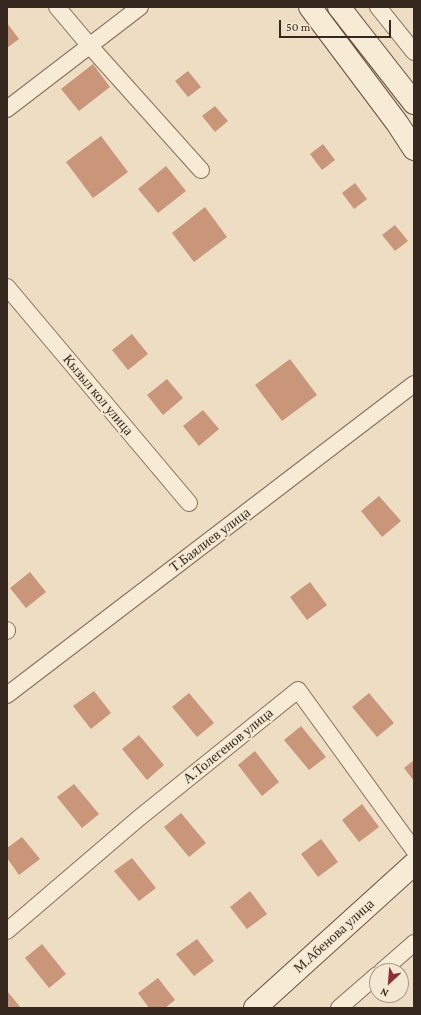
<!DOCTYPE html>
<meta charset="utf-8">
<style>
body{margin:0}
#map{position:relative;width:421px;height:1015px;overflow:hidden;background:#ecddc3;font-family:"Crimson Pro",serif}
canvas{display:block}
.frame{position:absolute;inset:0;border:8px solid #36281e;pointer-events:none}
.north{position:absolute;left:369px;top:963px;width:40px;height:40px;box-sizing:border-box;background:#f4e8d2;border:1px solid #a89b8a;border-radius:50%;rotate:206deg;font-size:11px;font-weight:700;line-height:16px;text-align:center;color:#36281e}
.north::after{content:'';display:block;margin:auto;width:14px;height:18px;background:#922d34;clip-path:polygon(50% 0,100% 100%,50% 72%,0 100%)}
.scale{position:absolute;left:279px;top:20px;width:112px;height:18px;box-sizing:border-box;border:2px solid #36281e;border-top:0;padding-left:5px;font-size:12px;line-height:14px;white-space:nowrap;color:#36281e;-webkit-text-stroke:3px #f4e8d2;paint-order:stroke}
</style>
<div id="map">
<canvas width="421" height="1015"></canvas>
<div class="frame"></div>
<div class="north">N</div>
<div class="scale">50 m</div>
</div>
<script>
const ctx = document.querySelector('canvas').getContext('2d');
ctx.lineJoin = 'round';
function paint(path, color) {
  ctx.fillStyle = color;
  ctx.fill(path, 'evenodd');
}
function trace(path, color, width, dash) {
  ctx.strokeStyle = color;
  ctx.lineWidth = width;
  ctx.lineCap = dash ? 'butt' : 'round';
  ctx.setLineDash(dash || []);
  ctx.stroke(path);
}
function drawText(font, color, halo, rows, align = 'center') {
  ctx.font = font + ' "Crimson Pro",serif';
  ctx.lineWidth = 4;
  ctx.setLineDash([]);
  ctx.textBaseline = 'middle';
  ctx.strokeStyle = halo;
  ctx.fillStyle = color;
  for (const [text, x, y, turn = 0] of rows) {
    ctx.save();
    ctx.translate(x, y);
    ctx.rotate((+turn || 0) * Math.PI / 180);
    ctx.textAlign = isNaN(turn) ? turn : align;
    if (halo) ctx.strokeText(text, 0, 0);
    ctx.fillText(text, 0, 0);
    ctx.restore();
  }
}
const building = new Path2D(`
 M7,23L19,39L7,48Z
 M93,64L110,87L79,111L61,89Z
 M188,71L201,87L188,97L175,81Z
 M215,106L228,121L215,132L202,116Z
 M101,136L128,172L93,198L66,162Z
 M323,144L335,160L322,170L310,154Z
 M166,166L186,191L158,213L138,189Z
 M355,183L367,199L354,209L342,193Z
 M205,207L227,237L194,262L172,233Z
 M395,225L408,241L395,251L382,235Z
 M132,334L148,354L128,370L112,350Z
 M290,359L317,395L282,421L255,385Z
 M167,379L183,398L163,415L147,395Z
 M203,410L219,429L199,446L183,426Z
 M379,496L401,521L382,537L361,511Z
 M30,572L46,592L26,608L10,588Z
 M310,582L327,605L307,620L290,597Z
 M94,691L111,713L91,729L73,706Z
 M189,693L214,723L197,737L172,707Z
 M369,693L394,723L377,737L352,707Z
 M301,726L326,757L309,770L284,740Z
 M139,735L164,765L147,780L122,749Z
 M255,751L279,782L262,796L238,765Z
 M414,760V781L404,768Z
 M74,784L99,814L82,828L57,797Z
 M362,804L379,827L359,842L342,820Z
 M181,813L206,843L189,857L164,827Z
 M22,837L40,859L19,875L7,858V848Z
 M321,839L338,862L318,877L301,854Z
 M132,858L156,888L139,901L114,871Z
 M250,891L267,914L247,929L230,907Z
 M197,939L214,961L194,976L176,954Z
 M42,944L66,974L49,988L25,958Z
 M158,978L175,1000L165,1008H149L138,993Z
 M7,991L21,1008H7Z`);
const minor = new Path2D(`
 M57,7L89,45L201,170
 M378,7L414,52
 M7,109L140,7
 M7,287L189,503
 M7,630V631
 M7,695L414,384
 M7,931L139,818L298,690L414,850
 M382,971L414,943
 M339,1008L377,975`);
const secondary = new Path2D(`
 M310,7L397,123L414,149
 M339,7L414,103
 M255,1008L414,864`);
const streetNames = [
 ["Кызыл кол улица",98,395,50],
 ["Т.Баялиев улица",210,540,-37],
 ["А.Толегенов улица",228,746,-39],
 ["М.Абенова улица",334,936,-42]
];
paint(building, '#c9967a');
trace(minor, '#866f5b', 18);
trace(secondary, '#67503e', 24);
trace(minor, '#f7ebd6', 16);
trace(secondary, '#f7ebd6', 22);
drawText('14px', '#36281e', '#f4e8d2', streetNames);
</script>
